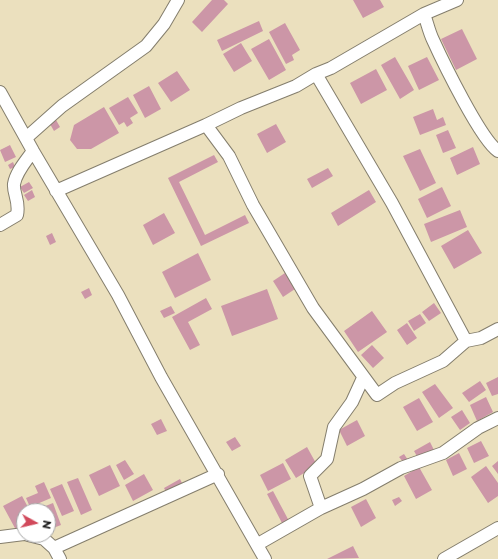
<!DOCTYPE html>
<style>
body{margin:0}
#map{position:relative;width:498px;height:559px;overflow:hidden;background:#ebe0be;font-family:"Playpen Sans",sans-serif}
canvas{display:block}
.north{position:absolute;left:16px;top:503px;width:40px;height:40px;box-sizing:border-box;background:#fff;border:1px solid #a4a4a4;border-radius:50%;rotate:98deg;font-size:11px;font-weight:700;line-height:16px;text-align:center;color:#1c1c1c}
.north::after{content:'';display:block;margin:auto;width:14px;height:18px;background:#d1495b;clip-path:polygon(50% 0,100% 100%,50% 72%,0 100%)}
</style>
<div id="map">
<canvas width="498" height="559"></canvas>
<div class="north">N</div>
</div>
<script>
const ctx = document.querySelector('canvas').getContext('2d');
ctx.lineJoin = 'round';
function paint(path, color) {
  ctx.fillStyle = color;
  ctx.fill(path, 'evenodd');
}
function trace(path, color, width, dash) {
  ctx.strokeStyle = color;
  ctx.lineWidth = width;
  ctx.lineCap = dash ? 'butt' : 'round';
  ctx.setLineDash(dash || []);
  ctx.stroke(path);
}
const building = new Path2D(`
 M212,0H224L228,4L202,32L192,22Z
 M353,0H380L384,7L363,18Z
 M259,21L263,31L222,51L217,40Z
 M285,23L300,50L292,55L294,60L286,64L269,32Z
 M462,29L477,59L456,70L441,39Z
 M269,39L286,70L269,80L251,49Z
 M241,43L252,61L234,72L223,54Z
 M395,57L414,90L400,99L381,65Z
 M427,57L439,80L419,90L408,66Z
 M376,69L387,90L361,104L350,83Z
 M177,71L190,90L171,102L158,83Z
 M149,86L161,109L145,118L133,95Z
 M128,97L138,113L130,118L133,123L127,127L124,122L119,125L109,108Z
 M104,107L119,133L91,149H77L70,140L74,125Z
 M433,109L437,120L443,117L446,125L420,135L413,117Z
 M56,120L60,127L54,131L50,124Z
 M276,124L286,142L267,153L257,134Z
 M448,130L456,148L443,153L436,135Z
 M10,145L16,157L5,162L0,150Z
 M473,147L480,164L457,175L450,158Z
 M420,149L436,183L420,191L403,156Z
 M214,155L218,162L179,182L205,235L245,215L249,223L201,246L168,178Z
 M13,162L15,167L10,169L8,165Z
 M328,168L333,176L312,188L307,179Z
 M29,182L33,188L24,193L20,187Z
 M442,187L451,206L427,218L418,199Z
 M32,190L35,197L28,201L24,195Z
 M369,190L376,202L338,226L331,213Z
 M460,210L467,227L431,242L424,224Z
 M164,213L175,233L153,245L143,225Z
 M468,230L482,253L454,269L441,246Z
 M52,233L56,242L50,245L46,236Z
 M198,253L211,280L175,298L162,272Z
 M285,273L295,289L283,297L273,281Z
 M89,288L92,295L85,299L81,292Z
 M267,289L278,319L232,336L221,306Z
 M206,298L212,309L188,322L200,345L190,350L172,317Z
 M434,303L441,313L429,321L422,312Z
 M171,306L175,313L164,318L160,311Z
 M372,311L387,332L358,352L344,331Z
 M420,314L426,323L414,331L408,321Z
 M407,323L417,338L407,345L397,330Z
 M372,345L384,358L373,368L361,355Z
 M498,377V394L492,396L486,383Z
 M480,381L486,390L469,402L462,393Z
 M435,384L453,408L439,418L422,392Z
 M486,397L493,412L477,421L470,405Z
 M419,398L433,422L417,431L403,407Z
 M462,410L470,423L460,430L451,417Z
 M161,419L167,431L157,435L151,424Z
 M357,420L365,436L347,446L339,430Z
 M235,437L241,446L232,451L226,442Z
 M481,441L489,456L474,463L467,448Z
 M430,442L434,450L418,458L414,451Z
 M307,447L317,465L296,478L285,460Z
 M459,453L467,469L453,476L446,460Z
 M404,454L408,460L404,463L399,457Z
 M125,460L134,474L124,480L116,465Z
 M498,461V474L492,466Z
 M283,463L291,479L268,491L260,475Z
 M110,465L120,486L99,496L89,475Z
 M486,466L498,483V496L488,503L471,477Z
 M419,467L432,490L416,499L404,476Z
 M144,474L153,490L133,501L125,485Z
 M78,478L92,510L81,515L67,482Z
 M180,479L183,485L167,494L164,488Z
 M44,482L51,498L30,507L26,498L38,493L35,486Z
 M62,484L74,511L62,516L50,489Z
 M273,491L289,521L283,525L267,494Z
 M22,496L30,511H24V526L16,530L3,506Z
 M399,497L402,501L395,506L392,500Z
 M366,499L376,518L361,527L351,507Z
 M53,503L61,525L48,530V511H33Z
 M353,546L359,558L327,559Z`);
const street = new Path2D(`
 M457,0L424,14L331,68L316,74L392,203L466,341L481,338L498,329
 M424,14C427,22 429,32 433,40C443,62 481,140 498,151
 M316,74L296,86L241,108L206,125L229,156L253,205L313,308L377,395L395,383L443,361L466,341
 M0,92L33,151L118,295L161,377L265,559
 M26,138L62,106L146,46L164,24L178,0
 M56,191L206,125
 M0,225L17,215C20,201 13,194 14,184C16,172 26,161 33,151
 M321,508L363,489L401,468L443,453L478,428L498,418
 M28,535L44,539L54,548L218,474
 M0,537L24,534
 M258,544L321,508L310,476L327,459L334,427L352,402L363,378
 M54,548L60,559
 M444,559L498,528`);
paint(building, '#cc96a7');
trace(street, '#847e6d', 14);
trace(street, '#fff', 12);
</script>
